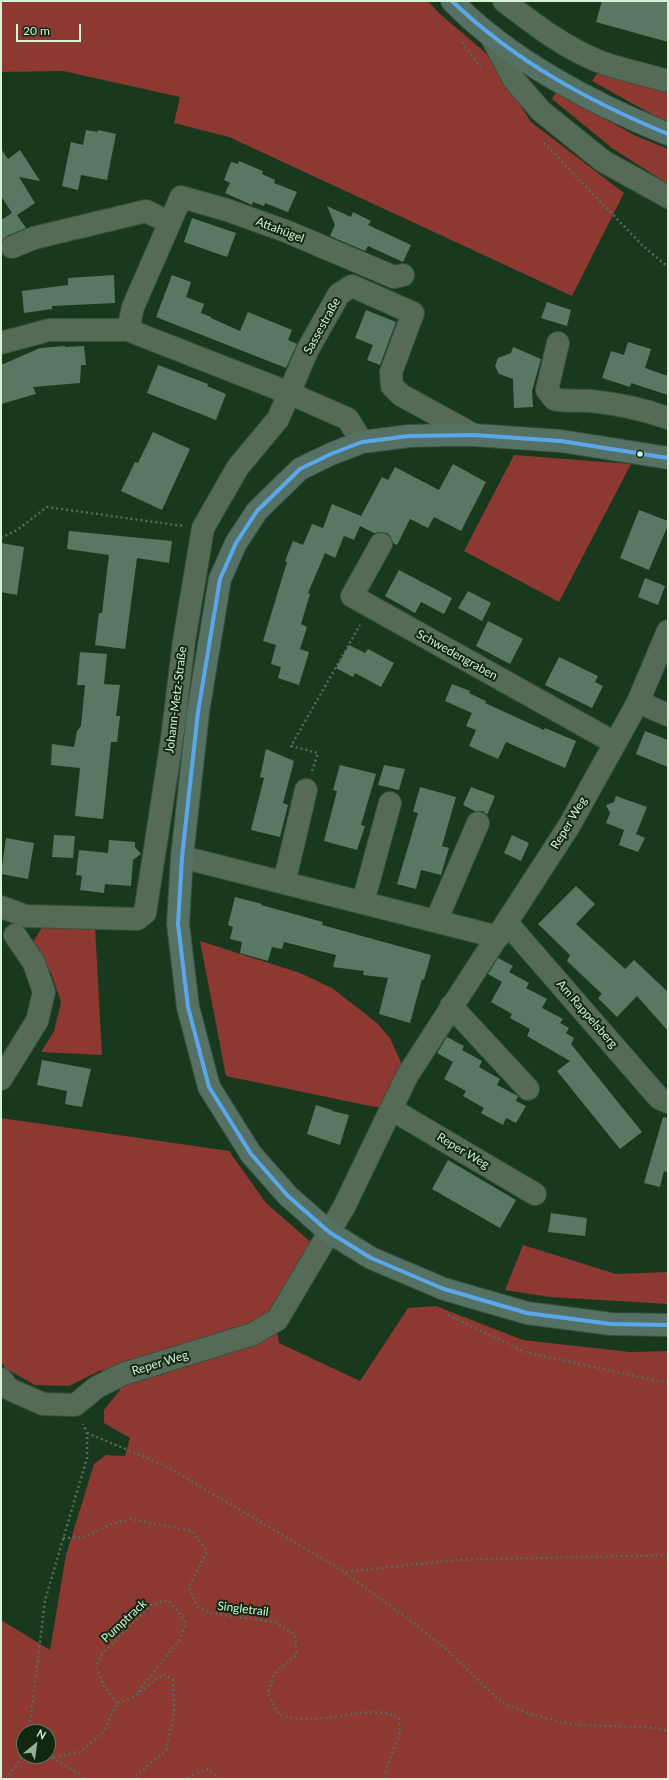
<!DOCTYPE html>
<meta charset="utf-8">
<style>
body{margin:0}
#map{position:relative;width:669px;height:1780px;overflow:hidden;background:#18391e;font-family:Lato,sans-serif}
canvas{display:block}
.frame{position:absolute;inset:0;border:2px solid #d6f3d6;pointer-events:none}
.north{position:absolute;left:16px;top:1724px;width:40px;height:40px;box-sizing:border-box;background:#102812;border:1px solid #5f7960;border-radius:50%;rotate:29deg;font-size:11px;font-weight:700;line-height:16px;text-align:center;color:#d6f3d6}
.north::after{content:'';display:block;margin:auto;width:14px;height:18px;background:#94b296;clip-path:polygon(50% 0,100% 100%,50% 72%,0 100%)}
.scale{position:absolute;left:16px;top:24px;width:65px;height:18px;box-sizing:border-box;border:2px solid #d6f3d6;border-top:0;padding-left:5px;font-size:12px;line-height:14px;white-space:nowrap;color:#d6f3d6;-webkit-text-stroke:3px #102812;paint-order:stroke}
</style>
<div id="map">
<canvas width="669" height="1780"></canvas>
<div class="frame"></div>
<div class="north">N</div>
<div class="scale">20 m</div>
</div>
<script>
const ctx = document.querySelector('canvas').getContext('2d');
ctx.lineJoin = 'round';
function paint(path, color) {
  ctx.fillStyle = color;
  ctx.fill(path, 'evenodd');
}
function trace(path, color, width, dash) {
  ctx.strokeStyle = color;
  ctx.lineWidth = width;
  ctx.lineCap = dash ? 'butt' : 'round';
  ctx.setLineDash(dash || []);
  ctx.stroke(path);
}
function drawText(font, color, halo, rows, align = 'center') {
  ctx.font = font + ' Lato,sans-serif';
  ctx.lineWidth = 4;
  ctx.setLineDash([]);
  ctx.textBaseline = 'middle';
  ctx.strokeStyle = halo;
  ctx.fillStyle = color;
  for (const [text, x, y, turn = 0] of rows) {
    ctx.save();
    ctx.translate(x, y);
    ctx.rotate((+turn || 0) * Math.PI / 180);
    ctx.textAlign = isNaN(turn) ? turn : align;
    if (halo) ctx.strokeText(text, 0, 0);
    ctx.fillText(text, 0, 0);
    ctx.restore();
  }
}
const green = new Path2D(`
 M1,1H428L440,14L487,54L531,122L624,193L572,296L229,137L174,123L180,97L63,71L1,72Z
 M598,72L668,92V121L655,116L592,81Z
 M556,92L636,136L668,149V184L612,148L552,99Z
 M514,455L631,464L559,602L464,551Z
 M43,926L95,927L102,1055L41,1052L54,1031L61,1002L51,973L31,945Z
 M200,941L300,973L332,988L377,1023L390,1038L407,1076L391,1109L370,1106L226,1076Z
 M1,1118L229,1151L266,1203L313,1244L272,1305L279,1343L360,1381L408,1308L436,1306L523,1340L630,1352L668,1351V1779H1V1620L50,1650L66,1555L94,1464L106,1455L125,1456L130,1438L104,1423V1410L120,1390L101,1370L69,1386L35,1385L5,1368L1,1361ZM24,1732H48V1756H24Z
 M523,1245L616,1274L668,1272V1304L550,1297L505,1290Z`);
const building = new Path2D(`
 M602,1H668V42L596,22Z
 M86,130L98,132V130L116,134L107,180L81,175L78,190L62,186L71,142L83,145Z
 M1,149L8,159L20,150L40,181L19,177L35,203L17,215L26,228L7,236L1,242V220L12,213L1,196Z
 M239,161L263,171L262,174L275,180L274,183L297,192L288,212L265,203L264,206L253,202L252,205L225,193L230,183L224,180L231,162L238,164Z
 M327,206L351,217L353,212L371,221L368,225L411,245L403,262L368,246L365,251L330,236L335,225Z
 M192,218L236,233L227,257L184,242Z
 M114,275L115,303L52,306V309L24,313L22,291L68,285V278Z
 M172,275L191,282L186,297L204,304L201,313L211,317V318L240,331L248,312L292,330L288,340L297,344L286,368L156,317Z
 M547,302L571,310L567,326L541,318Z
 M366,310L396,322L380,365L367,360L373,345L355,338Z
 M628,342L651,349L645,368L668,376V395L631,383L630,387L602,378L611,351L624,355Z
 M65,346V347L84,346L86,365H81L80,383L33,387L36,394L1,404V365L40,348Z
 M513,347L541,359L532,391L533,407L514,408L513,379L499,374L495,366L498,358L511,353Z
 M158,365L208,384L207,386L226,394L216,420L147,393Z
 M153,432L190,449L162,510L121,491L135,462L138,463Z
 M453,464L486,482L461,531L434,517L428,528L410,519L397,545L393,543L391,537L387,533L380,532L374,533L360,526L354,540L344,536L335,558L325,553L308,593L310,594L301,624L307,627L300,649L309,652L299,685L278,678L281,667L271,664L276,645L263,641L287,562L285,561L293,541L303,545L312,524L323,528L332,504L361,516L382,477L388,480L395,467L439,490Z
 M639,510L668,521V525L649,570L620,558Z
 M69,531L172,541L169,563L137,558L125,649L95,645L99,613H102L109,555L67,549Z
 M1,543L24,547L17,595L1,592Z
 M399,570L452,598L444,614L421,602L415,613L385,596Z
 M645,578L665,586L658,605L638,597Z
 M468,591L491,603L482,621L458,608Z
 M488,621L523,639L510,664L476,646Z
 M349,645L365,653L368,649L394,663L381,687L355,673L353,677L336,668Z
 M80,652L107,654L104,684L120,685L116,716H120L117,742H111L103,819L75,816L80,768L51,765L52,744L74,747L77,731L81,726L85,685H77Z
 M559,657L598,676L595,682L603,686L592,708L545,685Z
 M452,684L470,691L469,693L486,701L485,703L544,730L545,728L576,741L565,768L506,742L498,759L469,746L476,730L466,726L472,713L445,701Z
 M645,731L668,740V767L636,754Z
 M266,749L294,761L283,803L288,805L280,837L251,830L264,778L260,777Z
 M340,765L376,774L361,825L365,826L357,850L324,841L337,791L333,790Z
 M384,765L405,769L399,790L378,785Z
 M420,787L456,797L442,846L449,848L441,875L421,870L416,889L397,884L418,813L413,812Z
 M471,787L495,796L487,815L483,811H475L463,805Z
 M616,796L647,807L636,834L645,838L638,852L619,845L624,830L606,823L610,813L606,805L614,802Z
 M54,835L75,836L73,858L52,857Z
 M512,835L529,843L521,861L504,853Z
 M6,838L34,843L28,879L1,874Z
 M109,840L135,842V847L141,854L133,860L131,886L105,884L104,893L80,890L82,876L76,875L79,850L108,853Z
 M576,886L595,904L576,924L625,969L634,960L668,992V1031L637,996L617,1017L598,998L602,994L567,961L570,955L538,924Z
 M235,897L262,904L261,905L323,922L322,925L431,955L424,980L422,979L410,1023L379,1014L388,978L363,975L364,971L333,967L336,955L284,942L282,949L272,947L268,961L240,953L242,942L230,939L233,927L228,925Z
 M498,958L513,966L509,972L529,983L526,988L547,999L542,1008L563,1019L560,1023L569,1028L566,1033L574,1038L571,1044L642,1132L620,1149L557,1071L570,1061L527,1036L530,1029L510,1018L512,1014L491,1002L502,982L488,974Z
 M447,1037L464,1046L462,1050L482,1061L479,1067L500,1079L497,1085L518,1096L516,1101L526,1106L516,1123L506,1118L503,1125L481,1113L484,1108L463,1096L466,1091L444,1079L453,1062L437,1053Z
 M42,1060L91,1069L82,1107L65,1104L67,1091L37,1085Z
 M316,1105L332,1110V1111L349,1115L340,1145L307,1134Z
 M663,1117L668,1118V1173L664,1171L660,1187L644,1183Z
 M448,1160L516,1200L500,1228L432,1189Z
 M551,1213L587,1218L585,1236L548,1232Z`);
const path = new Path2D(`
 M462,42L481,67
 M544,143L643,246L668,267
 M1,538L17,530L47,507L183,526
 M312,771L318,753L291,746L360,625
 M448,1315L525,1352L658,1381H668
 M87,1433L164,1465L345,1572L455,1560L668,1555
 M63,1538L84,1537L111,1524L130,1519L192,1531L207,1551L189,1587L196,1605L209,1613L275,1622L295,1635L297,1654L274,1674L268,1694L279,1715C288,1717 298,1719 307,1719C335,1720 374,1704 399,1718L400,1732L383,1779
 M345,1573L407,1618L445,1648L502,1703L530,1714L560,1722L582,1725L657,1728L668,1731
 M117,1703L104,1686L96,1667L101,1655L151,1605L167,1600L178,1611L186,1623L180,1639L137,1693
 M29,1732L45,1600L87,1458V1433L83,1424
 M48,1755L87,1779
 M54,1757L80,1752L104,1731L117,1703L134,1697L163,1674L173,1680L174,1713L166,1750L133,1779
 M6,1779L18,1763L24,1750
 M183,1779L208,1769L220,1779`);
const minor = new Path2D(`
 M504,1C535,25 566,49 603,63C624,70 647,75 668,81
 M491,36L514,80L541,111L603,161L668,197
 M12,247L34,238L146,211L170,223
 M128,330L133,307L181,197L227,210L288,232L394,277L403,275
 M1,343L49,330H128L289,393L348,419L362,442
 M558,343L547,390L554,399C566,402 579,400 591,401C618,404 643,409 668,418
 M381,544L352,596L615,743
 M638,702L668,715
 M182,857L498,937
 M284,883L306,790
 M363,902L390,803
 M1,907L26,916L137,919L145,913L172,739L184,641L203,528L238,467L278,419L308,349L339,294L352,286L413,313L391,372L392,386L401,395L474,435
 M436,921L478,823
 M507,923L659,1098L668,1102
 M451,1006L528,1089
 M1,1079L37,1021L44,992L34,963L15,935
 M391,1109L535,1194
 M1,1379L9,1389L43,1404L75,1405L97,1387L123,1374L253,1334L277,1320L344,1207L407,1076L569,826L638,702L668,631`);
const major = new Path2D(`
 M452,1C508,59 593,104 668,134
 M668,458L561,441L474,435H446L409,436L362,442L331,454L300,469L257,511L236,543L220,579L198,712L182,857L178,924L188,1007L209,1087L251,1154L288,1196L329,1232L371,1258L444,1289L527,1313L611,1324L668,1325`);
const bus1 = new Path2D(`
 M452,1C515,61 588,101 668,134
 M668,458L561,441L474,435L409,436L362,442L331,454L300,469L257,511L236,543L220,579L198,712L182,857L178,924L188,1007L209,1087L251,1154L288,1196L329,1232L371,1258L444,1289L527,1313L611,1324L668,1325`);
const markers = [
 [640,454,3.5,"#d6f3d6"]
];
const streetNames = [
 ["Attahügel",280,230,21],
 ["Sassestraße",322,326,-61],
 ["Schwedengraben",457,655,29],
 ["Johann-Metz-Straße",176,700,-83],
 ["Reper Weg",569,823,-59],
 ["Am Rappelsberg",587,1014,49],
 ["Reper Weg",463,1151,31],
 ["Reper Weg",160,1363,-17],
 ["Singletrail",243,1609,7],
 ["Pumptrack",124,1621,-43]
];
paint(green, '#8d3831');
paint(building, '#587864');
trace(minor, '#39523c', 24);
trace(major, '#39523c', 24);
trace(path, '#566b59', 2.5, [2, 3]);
trace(minor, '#556b58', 22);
trace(major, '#557163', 22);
trace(bus1, '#5aa8eb', 4);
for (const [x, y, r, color] of markers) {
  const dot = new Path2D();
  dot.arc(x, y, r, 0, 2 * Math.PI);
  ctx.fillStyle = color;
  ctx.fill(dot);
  trace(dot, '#102812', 1.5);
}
drawText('12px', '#d6f3d6', '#102812', streetNames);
</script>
